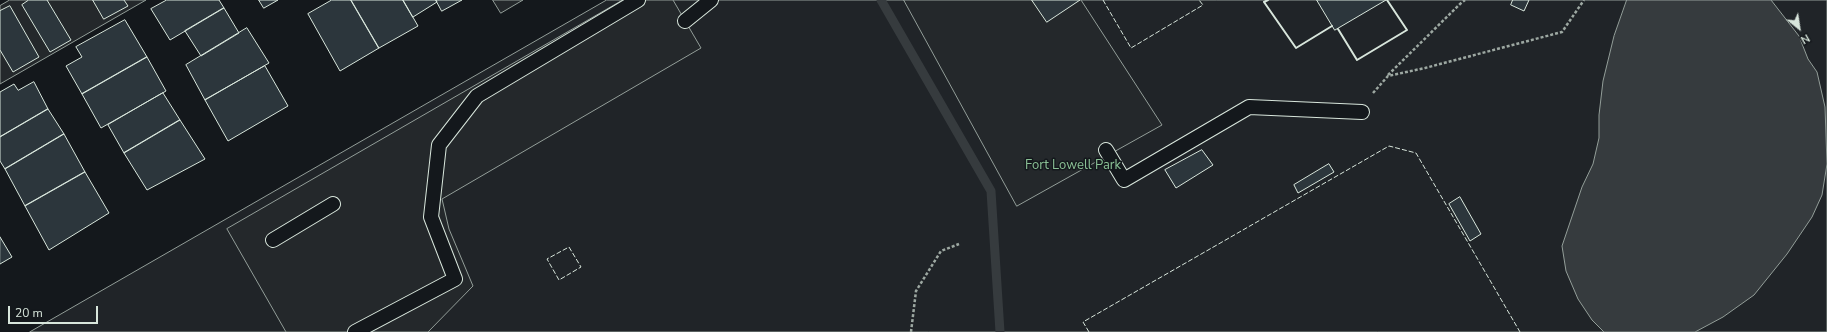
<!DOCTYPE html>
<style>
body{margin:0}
#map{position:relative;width:1827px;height:332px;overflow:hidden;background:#14181c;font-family:"Nunito Sans",sans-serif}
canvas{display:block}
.north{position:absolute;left:1779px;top:8px;width:40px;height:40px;-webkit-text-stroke:3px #14181c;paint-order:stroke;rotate:150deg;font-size:11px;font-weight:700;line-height:16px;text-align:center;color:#d8e6dc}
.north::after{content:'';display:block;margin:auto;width:14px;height:18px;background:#d8e6dc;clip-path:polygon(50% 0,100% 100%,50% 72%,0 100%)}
.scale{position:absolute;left:8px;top:306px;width:90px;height:18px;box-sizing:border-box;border:2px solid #d8e6dc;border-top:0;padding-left:5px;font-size:12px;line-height:14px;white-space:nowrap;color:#d8e6dc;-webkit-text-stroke:3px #14181c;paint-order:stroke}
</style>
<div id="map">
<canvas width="1827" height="332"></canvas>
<div class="north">N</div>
<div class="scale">20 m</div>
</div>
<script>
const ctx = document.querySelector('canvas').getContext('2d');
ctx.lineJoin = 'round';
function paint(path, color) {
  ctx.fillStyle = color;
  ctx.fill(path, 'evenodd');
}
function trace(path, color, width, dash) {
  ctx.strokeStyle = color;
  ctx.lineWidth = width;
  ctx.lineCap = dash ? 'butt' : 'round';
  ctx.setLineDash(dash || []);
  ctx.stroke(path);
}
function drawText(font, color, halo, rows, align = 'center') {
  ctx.font = font + ' "Nunito Sans",sans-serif';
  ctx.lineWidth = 3;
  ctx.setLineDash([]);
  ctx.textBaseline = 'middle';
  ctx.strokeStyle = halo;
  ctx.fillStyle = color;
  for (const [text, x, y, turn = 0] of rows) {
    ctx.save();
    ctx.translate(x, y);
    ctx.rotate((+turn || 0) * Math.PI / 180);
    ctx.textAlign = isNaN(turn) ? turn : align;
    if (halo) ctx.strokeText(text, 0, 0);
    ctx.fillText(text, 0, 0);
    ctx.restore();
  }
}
const green = new Path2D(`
 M607,0H1827V332H30Z`);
const parking = new Path2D(`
 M10,0H146L0,84V6Z
 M493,0H523L501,13Z
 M623,0H673L701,48L442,199L449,229L473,286L428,332H286L227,229Z
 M904,0H1081L1162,125L1017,206Z`);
const water = new Path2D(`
 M1627,0H1771L1799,36L1808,59L1817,72L1825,107L1827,164L1822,195L1812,217L1787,254L1754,295L1723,317L1695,332H1604L1592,320L1578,299L1566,271L1562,246L1582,187L1593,164L1599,138V115L1603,81L1614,36Z`);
const stream = new Path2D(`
 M881,0L991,191L1000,332`);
const building = new Path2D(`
 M29,0H47L71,40L50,52L22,5Z
 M93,0H124L128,6L104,19Z
 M167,0H219L224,8L170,40L151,9Z
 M259,0H278L264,8Z
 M332,0H351L379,48L340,71L308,14Z
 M351,0H403L418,26L379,48Z
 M403,0H436L437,2L413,17Z
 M436,0H462L442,11Z
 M1032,0H1080L1047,22Z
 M1317,0H1386L1335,30Z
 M1513,0H1529L1524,11L1511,5Z
 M10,6L39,57L13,72L0,50V11Z
 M224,8L239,33L201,56L185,31Z
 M125,20L147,57L82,94L66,66L82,57L76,47Z
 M247,28L269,63L205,100L186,65Z
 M147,57L166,91L101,128L82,94Z
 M265,66L288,106L228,141L205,100Z
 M34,82L48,109L0,137V92L14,84L18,90Z
 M163,93L180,120L124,153L108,125Z
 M48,109L64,134L5,169L0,161V137Z
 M180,120L205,159L147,190L124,153Z
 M64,134L85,172L25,206L5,169Z
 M1202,150L1213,165L1176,188L1165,170Z
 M1329,164L1334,172L1298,193L1294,185Z
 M85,172L109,213L49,250L25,206Z
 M1460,197L1481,234L1470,241L1449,204Z
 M0,237L12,257L0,264Z`);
const path = new Path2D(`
 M1388,75L1460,4L1465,0
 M1373,93L1388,76L1425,68L1562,32L1584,0
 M911,332L916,291L941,251L959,244`);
const lane = new Path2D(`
 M685,21L711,0
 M1106,150L1124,180L1249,107L1362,112
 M273,240L333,204
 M355,332L455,279L431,217L439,145L477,96L638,0`);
const fence = new Path2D(`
 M1103,0L1131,48L1203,5L1199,0
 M569,247L581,267L559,280L547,259Z
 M1089,332L1083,322L1389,146L1416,153L1520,332`);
const wall = new Path2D(`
 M1268,0L1264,2L1296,48L1332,26
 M1338,29L1357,60L1407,30L1387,0`);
const parkNames = [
 ["Fort Lowell Park",1073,166]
];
paint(green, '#202428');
trace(green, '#939e99', 1);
paint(parking, '#24282b');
trace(parking, '#939e99', 1);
paint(water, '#363b3e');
trace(water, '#939e99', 1);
trace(stream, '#363b3e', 9);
paint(building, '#2c363c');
trace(building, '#d8e6dc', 1);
trace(lane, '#d8e6dc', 16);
trace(path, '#9da8a2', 2.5, [3, 2]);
trace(lane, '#14181c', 14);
trace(fence, '#d8e6dc', 1, [5, 2]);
trace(wall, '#d8e6dc', 2);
drawText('13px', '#8ac095', '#14181c', parkNames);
</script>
